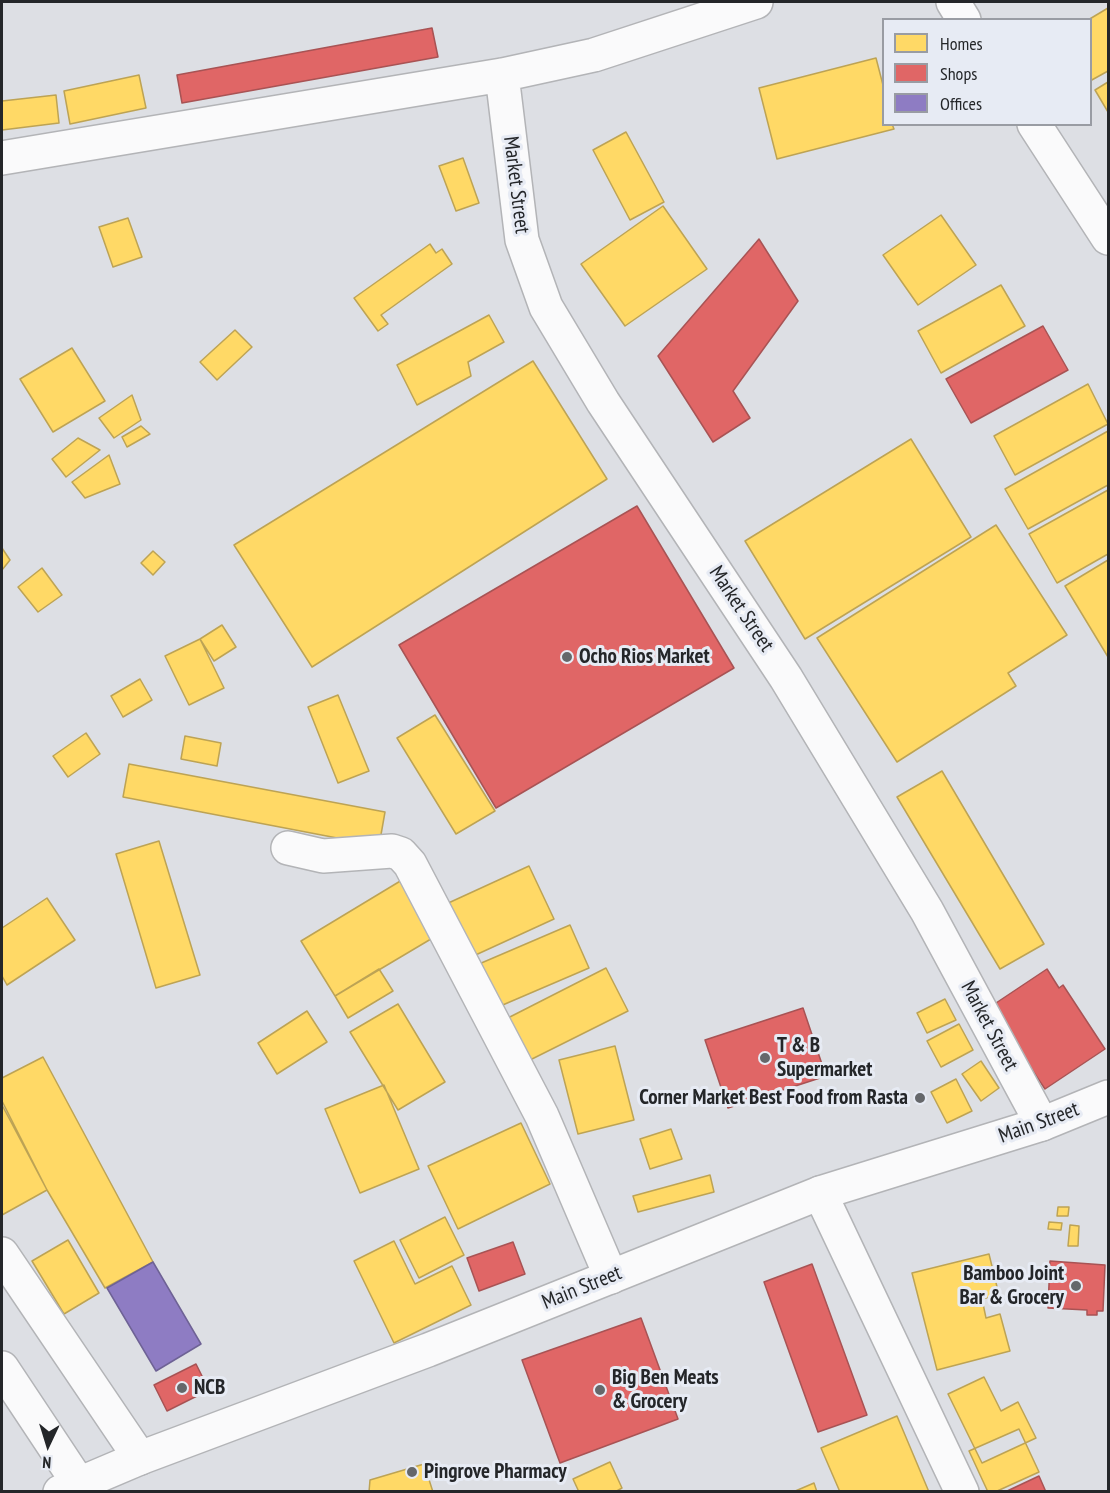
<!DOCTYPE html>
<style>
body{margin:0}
#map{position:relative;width:1110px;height:1493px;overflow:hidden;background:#dddfe4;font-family:"PT Sans Narrow",sans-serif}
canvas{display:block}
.frame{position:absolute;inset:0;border:3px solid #242629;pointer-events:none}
.legend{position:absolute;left:882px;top:18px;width:210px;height:108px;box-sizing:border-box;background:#e7ebf4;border:2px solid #999ca3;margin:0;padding:8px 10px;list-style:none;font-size:18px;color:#242629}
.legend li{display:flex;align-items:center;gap:12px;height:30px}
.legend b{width:30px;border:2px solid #999ca3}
.north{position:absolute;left:18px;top:1415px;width:60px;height:60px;-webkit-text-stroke:4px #e7ebf4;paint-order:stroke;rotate:184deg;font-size:16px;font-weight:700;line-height:24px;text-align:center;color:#242629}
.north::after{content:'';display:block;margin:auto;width:21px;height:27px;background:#242629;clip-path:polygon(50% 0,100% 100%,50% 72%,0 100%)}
</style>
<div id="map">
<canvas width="1110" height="1493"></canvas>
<div class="frame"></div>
<ul class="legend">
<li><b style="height:16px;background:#ffd966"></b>Homes</li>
<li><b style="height:16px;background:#e06666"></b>Shops</li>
<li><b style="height:16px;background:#8e7cc3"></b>Offices</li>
</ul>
<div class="north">N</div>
</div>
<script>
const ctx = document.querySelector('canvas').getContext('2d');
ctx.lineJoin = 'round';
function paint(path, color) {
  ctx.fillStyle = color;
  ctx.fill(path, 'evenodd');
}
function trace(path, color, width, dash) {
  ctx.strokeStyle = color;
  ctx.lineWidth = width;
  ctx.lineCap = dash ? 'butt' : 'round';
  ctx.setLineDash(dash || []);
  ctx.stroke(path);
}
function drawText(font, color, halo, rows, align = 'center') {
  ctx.font = font + ' "PT Sans Narrow",sans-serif';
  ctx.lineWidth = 6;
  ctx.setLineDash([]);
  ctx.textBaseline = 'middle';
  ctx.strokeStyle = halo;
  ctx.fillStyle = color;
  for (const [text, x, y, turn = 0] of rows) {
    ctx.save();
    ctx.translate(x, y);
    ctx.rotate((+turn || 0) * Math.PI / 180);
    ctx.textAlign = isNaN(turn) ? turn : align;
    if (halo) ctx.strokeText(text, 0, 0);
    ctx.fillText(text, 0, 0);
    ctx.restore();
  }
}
const homes = new Path2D(`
 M1108,8V71L1090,81V20H1088Z
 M876,58L884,89V124H892L894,129L777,159L759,88Z
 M139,75L146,108L70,124L64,91Z
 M1108,82V112L1095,90Z
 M56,95L59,123L2,130V101Z
 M626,132L664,202L630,220L593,150Z
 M463,158L479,203L456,211L439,166Z
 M663,206L707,269L625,326L581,264Z
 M941,215L976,265L918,305L883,255Z
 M128,218L142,257L113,267L99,227Z
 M430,244L436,253L442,249L452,264L381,315L388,324L378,331L354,298Z
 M1001,285L1025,326L941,373L918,331Z
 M489,315L504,342L468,362L471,376L417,405L397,365Z
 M235,330L252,347L217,380L200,362Z
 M72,348L105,401L53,432L20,379Z
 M533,361L607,479L312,667L234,545Z
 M1088,384L1108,424L1015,475L994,436Z
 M132,395L141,420L114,438L99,418Z
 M141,426L150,434L127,447L122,437Z
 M1108,431V485L1028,529L1005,489Z
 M78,438L100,450L66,477L52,459Z
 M911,439L971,537L805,639L745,541Z
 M109,455L120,484L85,498L72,482Z
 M1108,490V554L1057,583L1029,534Z
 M996,525L1067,635L1008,673L1016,686L897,762L817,638Z
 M2,548L10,560L2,570Z
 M153,551L165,562L153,575L141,563Z
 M1108,560V657L1065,586Z
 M42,568L62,595L38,612L18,587Z
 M222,625L236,647L214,661L200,639Z
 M200,639L224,688L189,705L165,656Z
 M140,679L152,700L123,717L111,696Z
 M338,695L369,771L338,783L308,707Z
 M435,715L495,811L456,834L397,738Z
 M86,733L100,754L68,777L53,756Z
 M185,736L221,743L217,766L181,759Z
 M129,764L385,812L379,846L123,797Z
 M942,771L1044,944L1000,969L897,797Z
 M159,841L200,975L156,988L116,854Z
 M529,866L554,919L469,958L444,905Z
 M402,880L436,936L335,996L301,941Z
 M47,898L75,940L7,985L2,976V928Z
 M570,925L589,968L498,1007L479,964Z
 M606,968L628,1011L522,1064L500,1022Z
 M379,969L393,991L348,1018L335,996Z
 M945,999L956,1020L927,1033L917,1013Z
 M398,1004L445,1082L398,1110L350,1032Z
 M307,1011L327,1042L277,1074L258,1043Z
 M959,1024L973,1050L941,1067L927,1041Z
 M615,1046L634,1120L578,1134L559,1060Z
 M43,1057L153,1262L105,1288L47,1190L2,1101V1078Z
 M981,1061L999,1088L981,1101L962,1074Z
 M956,1079L972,1111L947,1123L931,1092Z
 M384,1085L419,1169L360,1193L325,1109Z
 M2,1105L47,1190L2,1215Z
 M521,1123L550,1184L458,1229L428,1166Z
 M671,1129L682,1159L650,1169L640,1139Z
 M710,1175L714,1192L638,1212L633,1196Z
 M1058,1207H1069L1068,1216H1057Z
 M445,1217L464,1255L419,1278L400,1240Z
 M1049,1222L1062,1223L1061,1230L1048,1229Z
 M1070,1225L1079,1226L1078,1246H1068Z
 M68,1240L99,1293L64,1314L32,1261Z
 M394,1241L415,1284L452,1266L471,1305L394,1343L354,1261Z
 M989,1254L999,1295L982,1299L986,1318L1000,1314L1010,1351L937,1370L912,1273Z
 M984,1377L1001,1411L1018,1402L1036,1438L982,1463L948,1394Z
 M897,1416L929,1492H840L821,1448Z
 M1019,1429L1039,1472L995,1492H988L969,1451Z
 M610,1462L622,1488L615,1492H579L573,1479Z
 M424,1464L433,1492H369L370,1480Z
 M814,1483L817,1492H793Z`);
const shops = new Path2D(`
 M432,28L438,57L182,103L177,75Z
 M759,239L798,301L733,391L750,418L713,442L658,356Z
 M1043,326L1068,370L971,423L946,379Z
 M637,506L734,668L496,808L399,645Z
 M1047,969L1059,988L1063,985L1105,1049L1045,1089L990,1007Z
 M803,1008L826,1076L728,1108L705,1040Z
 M513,1242L525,1274L479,1291L467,1258Z
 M1050,1261L1105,1265L1103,1311H1097V1315H1087V1310L1048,1308Z
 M812,1264L867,1415L818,1432L764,1282Z
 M641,1318L678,1419L560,1463L522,1360Z
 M196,1364L209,1390L167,1411L154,1385Z
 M1039,1476L1046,1492H1005Z`);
const offices = new Path2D(`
 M153,1262L201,1344L156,1371L107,1288Z`);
const street = new Path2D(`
 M502,75L522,240L546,307L603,402L786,678L927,911L1042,1124
 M2,158L502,75L594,55L756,2
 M288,848L323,856L392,851L401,854L410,864L542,1116L611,1277
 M820,1193L962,1492
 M2,1254L140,1458
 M2,1368L79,1484`);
const secondary = new Path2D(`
 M953,2L964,20
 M1034,124L1108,238
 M60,1492L140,1458L428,1350L820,1193L1042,1124L1108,1097`);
const markers = [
 [567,657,6,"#65676a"],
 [765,1058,6,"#65676a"],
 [920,1098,6,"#65676a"],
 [1076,1286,6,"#65676a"],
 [182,1388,6,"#65676a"],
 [600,1390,6,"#65676a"],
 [412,1472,6,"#65676a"]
];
const streetNames = [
 ["Market Street",516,185,83],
 ["Market Street",741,609,56],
 ["Market Street",989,1026,62],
 ["Main Street",1039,1123,-20],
 ["Main Street",582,1288,-22]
];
const poiNames = [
 ["Ocho Rios Market",579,657],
 ["T & B",777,1046],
 ["Supermarket",777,1070],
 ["Corner Market Best Food from Rasta",908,1098,"right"],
 ["Bamboo Joint",1064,1274,"right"],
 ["Bar & Grocery",1064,1298,"right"],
 ["Big Ben Meats",612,1378],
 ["& Grocery",612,1402],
 ["NCB",194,1388],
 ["Pingrove Pharmacy",424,1472]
];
paint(homes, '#ffd966');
trace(homes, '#bda354', 1.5);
paint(shops, '#e06666');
trace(shops, '#a85354', 1.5);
paint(offices, '#8e7cc3');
trace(offices, '#6e6295', 1.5);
trace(street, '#b3b4b7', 36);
trace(secondary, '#b3b4b7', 36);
trace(street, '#fafafb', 33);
trace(secondary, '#fafafb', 33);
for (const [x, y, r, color] of markers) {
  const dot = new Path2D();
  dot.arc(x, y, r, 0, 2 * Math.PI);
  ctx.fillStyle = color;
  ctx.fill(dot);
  trace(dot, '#e7ebf4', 2);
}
drawText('21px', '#242629', '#e7ebf4', streetNames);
drawText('bold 21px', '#242629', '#e7ebf4', poiNames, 'left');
</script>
